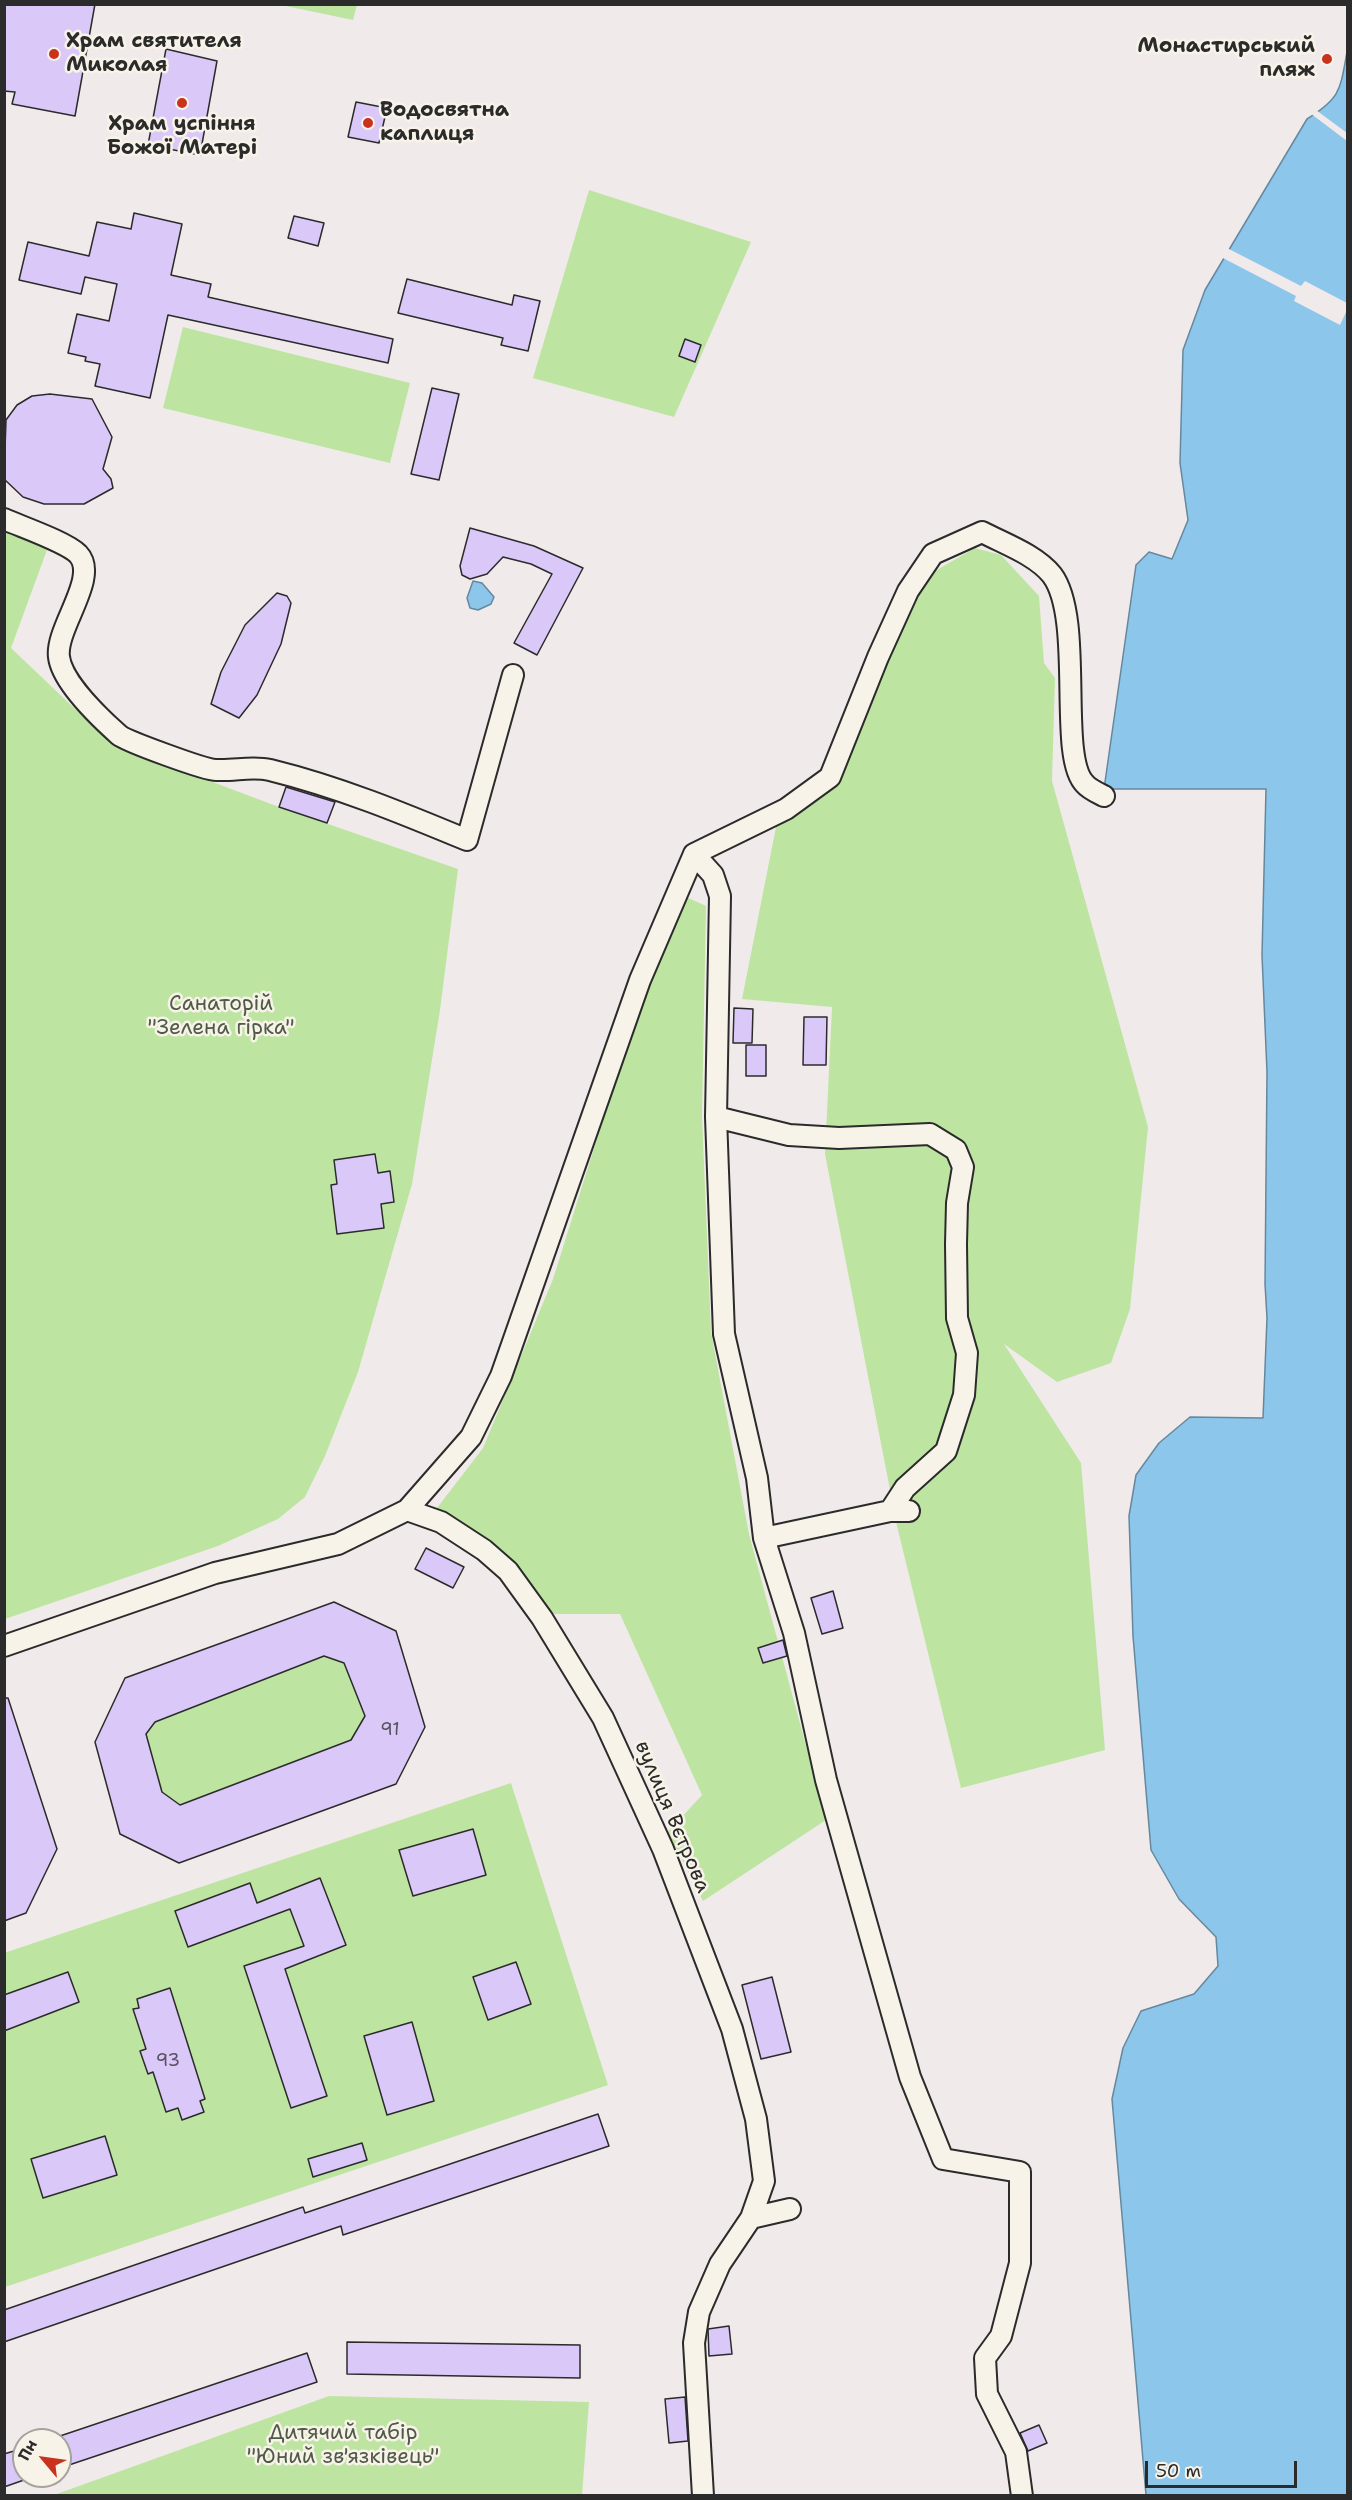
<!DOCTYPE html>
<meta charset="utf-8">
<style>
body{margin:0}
#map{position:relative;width:1352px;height:2500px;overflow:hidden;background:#f1eaeb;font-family:"Shantell Sans",sans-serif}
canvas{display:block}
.frame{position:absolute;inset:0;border:6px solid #2b2b2b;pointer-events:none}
.north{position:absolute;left:12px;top:2428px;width:60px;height:60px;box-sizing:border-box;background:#f7f3e8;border:2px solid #a5a39c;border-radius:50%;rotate:299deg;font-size:16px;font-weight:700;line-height:24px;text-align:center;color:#2b2b2b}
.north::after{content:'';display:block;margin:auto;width:21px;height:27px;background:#c8321e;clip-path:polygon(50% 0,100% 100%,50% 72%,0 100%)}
.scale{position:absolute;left:1145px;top:2461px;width:152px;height:27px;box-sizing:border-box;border:3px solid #2b2b2b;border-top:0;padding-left:8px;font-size:18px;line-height:21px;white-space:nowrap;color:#2b2b2b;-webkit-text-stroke:4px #f7f3e8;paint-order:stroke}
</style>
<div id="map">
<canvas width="1352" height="2500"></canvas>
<div class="frame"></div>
<div class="north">Пн</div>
<div class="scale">50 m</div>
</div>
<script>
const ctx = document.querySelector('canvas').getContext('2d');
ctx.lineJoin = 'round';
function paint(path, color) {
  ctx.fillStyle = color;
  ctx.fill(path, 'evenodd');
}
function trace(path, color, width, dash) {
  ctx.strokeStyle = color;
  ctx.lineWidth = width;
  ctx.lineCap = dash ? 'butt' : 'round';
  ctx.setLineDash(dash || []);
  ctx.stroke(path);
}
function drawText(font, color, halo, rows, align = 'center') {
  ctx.font = font + ' "Shantell Sans",sans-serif';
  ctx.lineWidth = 5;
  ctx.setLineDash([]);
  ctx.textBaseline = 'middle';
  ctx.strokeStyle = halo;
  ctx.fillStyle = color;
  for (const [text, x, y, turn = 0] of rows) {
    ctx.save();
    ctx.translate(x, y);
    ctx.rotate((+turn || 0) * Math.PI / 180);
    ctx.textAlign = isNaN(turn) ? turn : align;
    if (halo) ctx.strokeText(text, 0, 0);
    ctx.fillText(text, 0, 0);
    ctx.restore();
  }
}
const green = new Path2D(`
 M281,5H357L353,20Z
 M589,190L751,242L674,417L533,378Z
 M183,327L410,383L390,463L163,408Z
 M4,530L47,550L11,648L112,744L279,807L458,869L440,1010L412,1184L358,1372L325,1456L305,1497L278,1519L218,1546L5,1619Z
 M975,548L1001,555L1039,596L1044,663L1055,678L1052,781L1148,1127L1130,1309L1111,1363L1057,1382L1004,1344L1081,1463L1105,1750L961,1788L897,1526L825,1154L832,1007L742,999L777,822L832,790L903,618L935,571Z
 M684,896L706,906L702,1116L711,1332L749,1534L826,1820L703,1901L668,1832L702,1795L620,1614H552L500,1554L437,1508L483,1448L553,1279L655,954Z
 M324,1656L344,1663L365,1716L351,1740L180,1805L162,1792L146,1734L155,1722Z
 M511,1783L608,2085L5,2287L4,1953Z
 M329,2396L589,2402L582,2495H54Z`);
const water = new Path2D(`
 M1347,52V2495H1146L1112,2099L1123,2048L1141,2011L1194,1994L1218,1966L1216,1937L1179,1899L1151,1850L1133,1636L1129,1516L1136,1475L1159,1443L1190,1417L1263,1418L1267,1318L1265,1284L1267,1072L1262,955L1266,789H1104L1136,565L1149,552L1172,559L1188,520L1180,463L1183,350L1205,290L1307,119C1341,98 1340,90 1347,52Z
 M473,581L482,583L494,597L491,604L478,610L470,608L467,598Z`);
const pier = new Path2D(`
 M1316,110L1347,133V141L1310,113Z
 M1227,248L1301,286L1305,281L1347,303V310L1340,325L1294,301L1296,296L1221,257Z`);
const building = new Path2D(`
 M4,4H95L75,116L12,104L15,92L4,91Z
 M166,49L217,61L200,155L148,145Z
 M356,102L387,108L379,143L348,137Z
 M134,213L182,224L171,275L211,284L208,297L393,339L388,363L168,315L150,398L95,386L100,364L85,361L86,357L68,353L77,314L109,321L117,284L85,277L81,294L19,280L28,242L89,256L97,222L131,229Z
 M294,216L324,223L318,246L288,238Z
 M407,279L512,305L514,295L540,301L528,351L501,345L503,338L398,313Z
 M685,339L701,345L695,362L679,356Z
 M432,388L459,394L439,480L411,474Z
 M50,394L92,399L112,437L103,469L111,479L113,488L84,504H44L23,497L4,479L6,420L17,405L32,396Z
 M470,528L534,546L583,568L537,655L514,643L552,574L531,564L503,557L487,574L470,579L462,575L460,566Z
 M277,593L287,596L291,603L281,644L257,695L239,718L211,704L221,672L245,625Z
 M286,787L335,802L327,823L279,807Z
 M734,1008L753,1009L752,1043H733Z
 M804,1017H827L826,1065H803Z
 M746,1045H766V1076H746Z
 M375,1154L378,1173L390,1171L394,1202L381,1204L384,1228L337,1234L331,1185L337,1184L334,1160Z
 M426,1548L464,1567L453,1588L415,1569Z
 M833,1591L843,1628L822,1634L811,1598Z
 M334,1602L396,1631L425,1727L396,1784L179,1863L120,1834L95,1742L125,1678ZM324,1656L344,1663L365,1716L351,1740L180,1805L162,1792L146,1734L155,1722Z
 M783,1640L787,1656L763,1663L758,1648Z
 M4,1698H8L57,1849L26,1913L4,1921Z
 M473,1829L486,1875L413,1896L399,1850Z
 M320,1878L346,1945L285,1969L327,2096L291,2108L244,1966L304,1946L290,1909L188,1947L175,1911L250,1883L257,1903Z
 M516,1962L531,2004L488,2020L473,1977Z
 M68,1972L79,2002L4,2031V1995Z
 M772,1977L791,2052L761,2059L742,1985Z
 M170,1988L205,2099L200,2101L204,2112L182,2120L178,2108L166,2112L153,2072L148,2074L140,2051L146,2049L133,2009L139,2008L137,1999Z
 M412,2022L434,2101L387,2115L364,2036Z
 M598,2114L609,2146L343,2235L341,2226L4,2342V2310L303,2207L305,2213Z
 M105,2136L117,2175L43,2198L31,2159Z
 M362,2143L367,2160L313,2177L308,2159Z
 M729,2326L732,2354L709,2356L708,2329Z
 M347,2342L580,2345V2378L347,2374Z
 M307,2353L317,2382L60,2468V2436Z
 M685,2397L688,2441L669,2443L665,2399Z
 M1039,2425L1047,2443L1028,2451L1020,2433Z
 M24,2448V2480L4,2487V2454Z`);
const minor = new Path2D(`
 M4,519C22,527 66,542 78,554C100,577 55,628 59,657C62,682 100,718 119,735C126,741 205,770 216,770C235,771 252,766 270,770C339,787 402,813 467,840L513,675
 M694,854L713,875L720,896L716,1117L724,1334L757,1478L764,1538L794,1633L826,1780L910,2077L943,2159L1020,2172V2263L1001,2336L985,2358L987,2394L1016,2452L1022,2496
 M716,1117L789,1135L839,1138L930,1134L956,1150L963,1167L957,1203L956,1244L957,1318L967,1353L964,1395L946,1451L905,1488L890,1511
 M407,1510L441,1522L484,1550L508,1571L542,1618L603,1718L663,1849L732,2029L756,2119L764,2181L751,2218
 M764,1538L890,1511H909
 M4,1646L215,1573L338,1544L407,1510L471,1437L501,1376L640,980L694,854L786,809L830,777L878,657L908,591L933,554L982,532C1005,544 1036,555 1052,575C1085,619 1057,757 1085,784C1089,789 1098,793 1104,796
 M703,2496L694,2343L699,2312L720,2264L751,2218L790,2209`);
const markers = [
 [54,54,6,"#c8321e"],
 [1327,59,6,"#c8321e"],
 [182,103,6,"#c8321e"],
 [368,123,6,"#c8321e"]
];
const numberNames = [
 ["91",390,1730],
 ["93",168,2061]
];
const poiNames = [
 ["Храм святителя",66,42],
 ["Миколая",66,66],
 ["Монастирський",1315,47,"right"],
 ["пляж",1315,71,"right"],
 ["Водосвятна",380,111],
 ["каплиця",380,135],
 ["Храм успіння",182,125,"center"],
 ["Божої Матері",182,149,"center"]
];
const parkNames = [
 ["Санаторій",221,1005],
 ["\"Зелена гірка\"",221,1029],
 ["Дитячий табір",343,2434],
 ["\"Юний зв'язківець\"",343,2458]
];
const streetNames = [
 ["вулиця Вєтрова",672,1817,67]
];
paint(green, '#bde5a1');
paint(water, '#8cc6eb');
trace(water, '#65889e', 1.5);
paint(pier, '#f1eaeb');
paint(building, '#dac8f9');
trace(building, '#2b2b2b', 1.5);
trace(minor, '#2b2b2b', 24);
trace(minor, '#f7f3e8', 20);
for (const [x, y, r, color] of markers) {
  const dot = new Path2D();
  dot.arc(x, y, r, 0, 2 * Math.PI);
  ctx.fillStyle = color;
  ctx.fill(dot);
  trace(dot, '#f7f3e8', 2);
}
drawText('18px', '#57525e', null, numberNames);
drawText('bold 21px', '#2b2b2b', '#f7f3e8', poiNames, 'left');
drawText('21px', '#505a48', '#f7f3e8', parkNames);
drawText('21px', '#2b2b2b', '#f7f3e8', streetNames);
</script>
